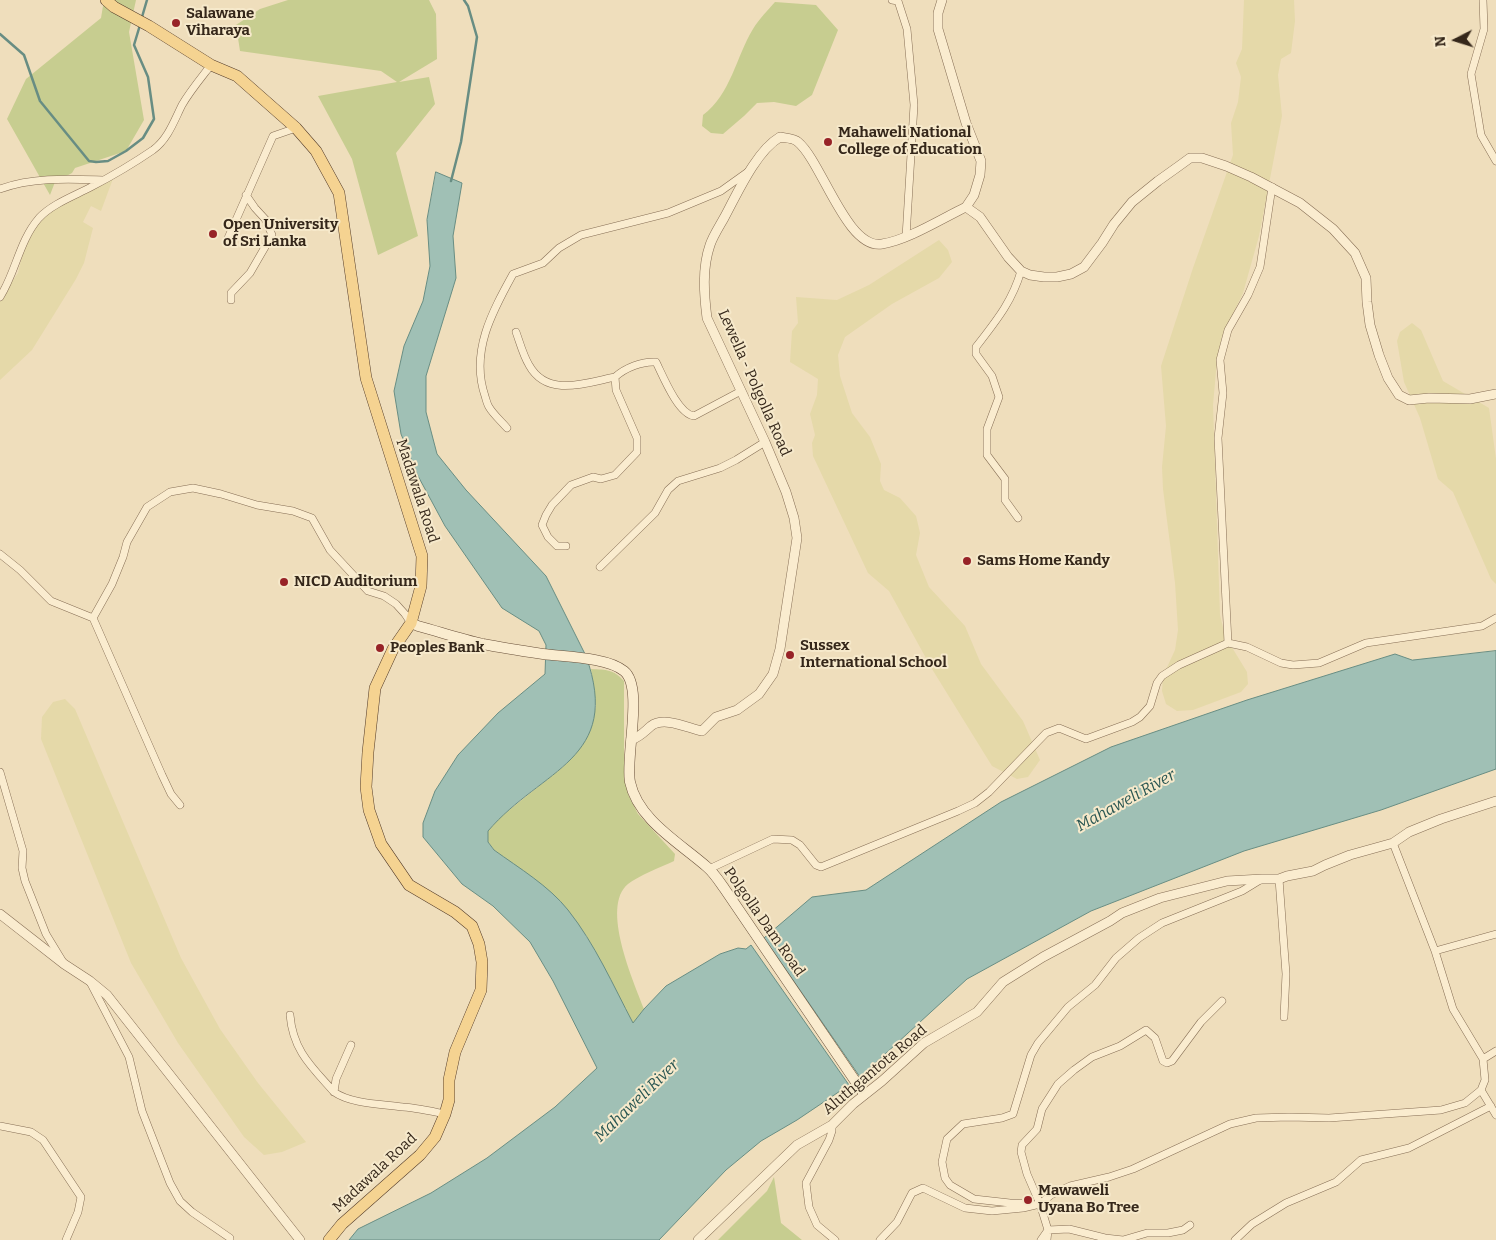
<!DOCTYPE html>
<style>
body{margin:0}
#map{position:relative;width:1496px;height:1240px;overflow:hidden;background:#efdebc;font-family:Bitter,serif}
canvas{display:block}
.north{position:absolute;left:1431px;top:15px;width:50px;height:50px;-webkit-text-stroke:4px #f6e9cb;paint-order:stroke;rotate:265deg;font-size:14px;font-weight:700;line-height:20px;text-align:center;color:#35271a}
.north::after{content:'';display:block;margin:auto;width:18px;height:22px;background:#35271a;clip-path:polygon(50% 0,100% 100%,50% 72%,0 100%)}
</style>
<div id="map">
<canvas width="1496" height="1240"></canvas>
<div class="north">N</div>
</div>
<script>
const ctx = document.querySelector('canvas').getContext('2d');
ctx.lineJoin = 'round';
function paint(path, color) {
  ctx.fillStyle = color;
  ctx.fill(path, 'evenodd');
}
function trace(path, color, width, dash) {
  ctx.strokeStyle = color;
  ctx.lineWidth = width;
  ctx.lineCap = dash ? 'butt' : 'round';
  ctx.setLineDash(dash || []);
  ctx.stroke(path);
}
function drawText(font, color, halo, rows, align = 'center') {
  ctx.font = font + ' Bitter,serif';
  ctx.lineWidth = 4;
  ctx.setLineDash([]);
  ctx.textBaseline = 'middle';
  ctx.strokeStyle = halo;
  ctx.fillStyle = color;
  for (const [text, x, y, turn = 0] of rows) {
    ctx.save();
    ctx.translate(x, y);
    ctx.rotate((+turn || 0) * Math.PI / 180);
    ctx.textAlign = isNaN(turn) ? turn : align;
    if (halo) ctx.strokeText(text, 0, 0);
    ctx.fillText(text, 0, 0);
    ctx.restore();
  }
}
const farmland = new Path2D(`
 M1244,0H1294L1295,21L1291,53L1281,59L1278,75L1282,116L1259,236L1243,293L1222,337L1217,360L1213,405L1220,615L1225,636L1247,672L1248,684L1241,692L1193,710L1177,711L1166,704L1162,691L1163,676L1175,650L1178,630L1175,583L1163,489L1162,467L1166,426L1161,366L1193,268L1233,155L1231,123L1238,102L1241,77L1236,63L1242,49Z
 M114,176L101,211L91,206L83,222L93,228L84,263L76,279L32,350L0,380V299L18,273L27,234L46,209Z
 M939,240L948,250L952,262L939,278L892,304L845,337L838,355L840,376L852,413L870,437L881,464L880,481L884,490L900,498L916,516L920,533L916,555L929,587L965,626L981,664L1023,721L1040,760L1028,777L1017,779L992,766L932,669L889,591L868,573L813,456L812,443L815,435L810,414L817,395L818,379L790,362L792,331L798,323L796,297L837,300L869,285Z
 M1412,323L1421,330L1443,381L1489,408L1496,459V584L1491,579L1453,492L1438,479L1420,418L1404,382L1397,341L1400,332Z
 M65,699L75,709L181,958L220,1029L258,1083L306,1142L282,1152L264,1155L244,1137L178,1043L131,963L41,739L42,717L53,702Z`);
const green = new Path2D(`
 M104,0H136L129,32L144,120L126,151L75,168L72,173L55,182L50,195L7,119L26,79L101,18Z
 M288,0H429L436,14L437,59L399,82L429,77L435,104L396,153L418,236L378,255L352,159L318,96L397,82L381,71L240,51L236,25L260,9Z
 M775,2L816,5L838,30L812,95L796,106L774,102L757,103L744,116L723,134L711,133L702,126L703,115C731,94 736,57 753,29C759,19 768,10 775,2Z
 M591,669C607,670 613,669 624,681V758L628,794L638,814L675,854L674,861C661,867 638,876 628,884C600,907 634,982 644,1009L633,1024L586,935L522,871L494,850L488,842V831L498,819L564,766L576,753L596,707Z
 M774,1177L781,1223L802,1240H718L767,1191Z`);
const water = new Path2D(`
 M436,172L462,183L453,236L456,278L426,376V412L437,454L466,490L546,576L586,656C623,760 542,768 488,831V842L494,850C519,868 549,886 568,910C595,944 613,985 633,1023L644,1009L666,986L720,954L738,948L746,949L751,945L849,1085L797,1120L761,1141L726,1170L659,1240H349L358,1229L431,1193L487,1158L555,1107L597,1068L553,981L530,942L493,906L462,884L423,837V823L435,791L458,755L498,713L545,674L546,645L539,631L502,608L445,526L418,476L401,434L394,391L404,346L423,301L430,266L427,220Z
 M1496,651V769L1381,810L1244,851L1091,911L967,979L860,1077L764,938L812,897L866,890L1001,802L1111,747L1247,700L1395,654L1412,660Z`);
const stream = new Path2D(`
 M142,17L147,0
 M0,34L24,55L40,101L89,161L96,162L108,161L126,151L143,138L154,119L148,77L134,45L140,25
 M451,181L461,142L477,37L468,6L464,0`);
const minor = new Path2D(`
 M892,0L898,1L907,29L914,105L906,237
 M1483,0L1484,29L1471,74L1481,135L1496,161
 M0,189C33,177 69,179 103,180
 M228,238L273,136L296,128
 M0,297C16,272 19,241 39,218C52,204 74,196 91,187C112,176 134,163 153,150C168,139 174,121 182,105C190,91 201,78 211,65
 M231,300V293L250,273L272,235L266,220L255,208L246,195
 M516,332C520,343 523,355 529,365C547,398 586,383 615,377
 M507,428C501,421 493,414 489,407C487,404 486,399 485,396C470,352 492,312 513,274L543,263L559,248L581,235L668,213L721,191L749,171
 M1018,518L1005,500V479L987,455V429L999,397L992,376L976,354V347C996,321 1012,302 1021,271
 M566,546H557L548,537L542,525L546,515L552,505L571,485L593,477L601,479L615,475L637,452V438L616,390L615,377C625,368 642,361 656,362C663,376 678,414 694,416L741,391
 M0,554L20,570L51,601L93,618L162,775L171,794L180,805
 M600,567L655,513L668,490L678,481L720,468L736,460L765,442
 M93,618L112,584L123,557L127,542L147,507L170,492L193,488L221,494L257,505L293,511L312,518L330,550L368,591L384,596L396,604L405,614L411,623
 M1228,643L1218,438L1223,393L1220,360L1228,330L1248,295L1260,267L1272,187
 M0,772L23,851L22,868L25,881L46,934L63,962
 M709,869L773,839L792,840L800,845L816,865L821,867L958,811L975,803L989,792L1046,733L1059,728L1086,739L1132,722L1140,717L1150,706L1157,683L1162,676L1179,665L1228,643L1247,647L1281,663L1293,665L1319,663L1366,643L1482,626L1496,618
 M1279,879L1286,974L1284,1017
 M1435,951L1496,934
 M90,982L129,1057L142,1111L170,1183L180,1201L192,1212L230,1238V1240
 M290,1015C293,1051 312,1067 334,1092C351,1104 382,1104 403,1107C417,1108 431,1111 445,1114
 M1483,1059L1496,1051
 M1481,1090L1496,1115
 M334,1092L336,1079L351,1045
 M832,1125V1131L829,1140L806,1183L809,1207L817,1225L835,1240
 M0,1126L31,1132L43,1140L81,1197L78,1212L66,1240
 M1032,1204L1010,1203L974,1199L950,1185L945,1178L942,1162L947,1139L963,1124L1002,1118L1013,1114L1031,1055L1038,1043L1068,1007L1095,985L1116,958L1139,938L1162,923L1242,891L1260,880
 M880,1240L897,1222L912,1193L923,1188L965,1208L992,1211L1023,1208L1040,1204L1051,1195L1070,1186L1109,1177L1133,1169L1230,1124L1256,1118L1289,1117L1329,1118L1441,1110L1465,1103L1481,1090L1485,1080L1483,1059L1453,1009L1435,951L1393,843
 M1041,1240L1048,1230L1069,1229L1105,1238L1123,1240L1147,1233H1168L1183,1230L1190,1225
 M1047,1240L1048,1230L1040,1204L1027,1174L1021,1152L1022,1145L1037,1129L1042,1109L1058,1084L1074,1070L1092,1057L1120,1046L1146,1030L1155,1038L1163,1061L1167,1063L1172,1061L1201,1022L1222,1001
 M1235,1240L1252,1224L1286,1203L1336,1182L1361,1160L1409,1148L1491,1106`);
const tertiary = new Path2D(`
 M942,0L938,13V29L966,123L981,161L980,175L974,195L966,207
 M966,207L980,217L1008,257L1021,271L1030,275L1044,277H1057L1071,274L1084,267L1102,243L1114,224L1132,202L1158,181L1179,166L1190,158H1202L1226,166L1251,177L1300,203L1333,229L1355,253L1366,278L1367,302L1370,325L1379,355L1388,378L1399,395L1409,400L1429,398L1470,399L1496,394
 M631,740C640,737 644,732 651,726C664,716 688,728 702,731L716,717L737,710L759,694L773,674L780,649L797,538L794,518L786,492L765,442L707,318C704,294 702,268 710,245C713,236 719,227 724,218C737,194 756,151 780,137C785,138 794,138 798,142C822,162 847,250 882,244C908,240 941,219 966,207
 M0,914L64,964L90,981L107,995L300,1240
 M698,1240L797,1145L832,1125L853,1104L882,1081L924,1043L977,1012L1003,982L1043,957L1110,921L1122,913L1160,898L1227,881L1262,879H1279L1287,876L1313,871L1325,865L1350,855L1393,843L1409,832L1441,819L1496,801`);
const secondary = new Path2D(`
 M411,623L418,626C440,632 461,639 483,644C503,648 523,651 543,654C564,657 607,657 624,671C644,687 625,757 630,782C638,820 680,843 707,867C714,873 719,881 724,888L864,1094`);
const primary = new Path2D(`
 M106,0L114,7L149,26L211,65L237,76L296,128L316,151L339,193L366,378L422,556L421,586L411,623L393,649L375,688L368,752L366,787L369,810L381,844L409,885L455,912L472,926L479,944L482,962L481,990L455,1052L449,1080V1100L445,1114L435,1137L420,1155L342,1224L329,1240`);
const markers = [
 [176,23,5,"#972327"],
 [828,142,5,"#972327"],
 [213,234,5,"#972327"],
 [967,561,5,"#972327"],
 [284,582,5,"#972327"],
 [380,648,5,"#972327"],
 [790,655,5,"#972327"],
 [1028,1200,5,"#972327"]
];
const poiNames = [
 ["Salawane",186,14],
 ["Viharaya",186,31],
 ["Mahaweli National",838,133],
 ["College of Education",838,150],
 ["Open University",223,225],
 ["of Sri Lanka",223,242],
 ["Sams Home Kandy",977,561],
 ["NICD Auditorium",294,582],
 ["Sussex",800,646],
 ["International School",800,663],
 ["Peoples Bank",390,648],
 ["Mawaweli",1038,1191],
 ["Uyana Bo Tree",1038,1208]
];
const streetNames = [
 ["Lewella - Polgolla Road",754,383,66],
 ["Madawala Road",417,491,72],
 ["Polgolla Dam Road",764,922,55],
 ["Aluthgantota Road",875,1070,-40],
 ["Madawala Road",375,1173,-43]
];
const waterNames = [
 ["Mahaweli River",1126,801,-29],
 ["Mahaweli River",637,1101,-44]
];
paint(farmland, '#e5d9a9');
paint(green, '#c7cd90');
paint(water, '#a0c0b5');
trace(water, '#688d83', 1);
trace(stream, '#688d83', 2.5);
trace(minor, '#866e55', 8);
trace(tertiary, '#866e55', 10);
trace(secondary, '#684f39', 11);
trace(primary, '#543c2a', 12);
trace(minor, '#faeccf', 7);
trace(tertiary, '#faeccf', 9);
trace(secondary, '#faeccf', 10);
trace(primary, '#f5d391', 11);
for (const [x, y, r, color] of markers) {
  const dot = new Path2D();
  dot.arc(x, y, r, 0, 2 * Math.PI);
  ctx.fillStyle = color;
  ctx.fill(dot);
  trace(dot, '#f6e9cb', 2);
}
drawText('bold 15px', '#35271a', '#f6e9cb', poiNames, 'left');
drawText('15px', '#35271a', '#f6e9cb', streetNames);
drawText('italic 16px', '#295652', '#f6e9cb', waterNames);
</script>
